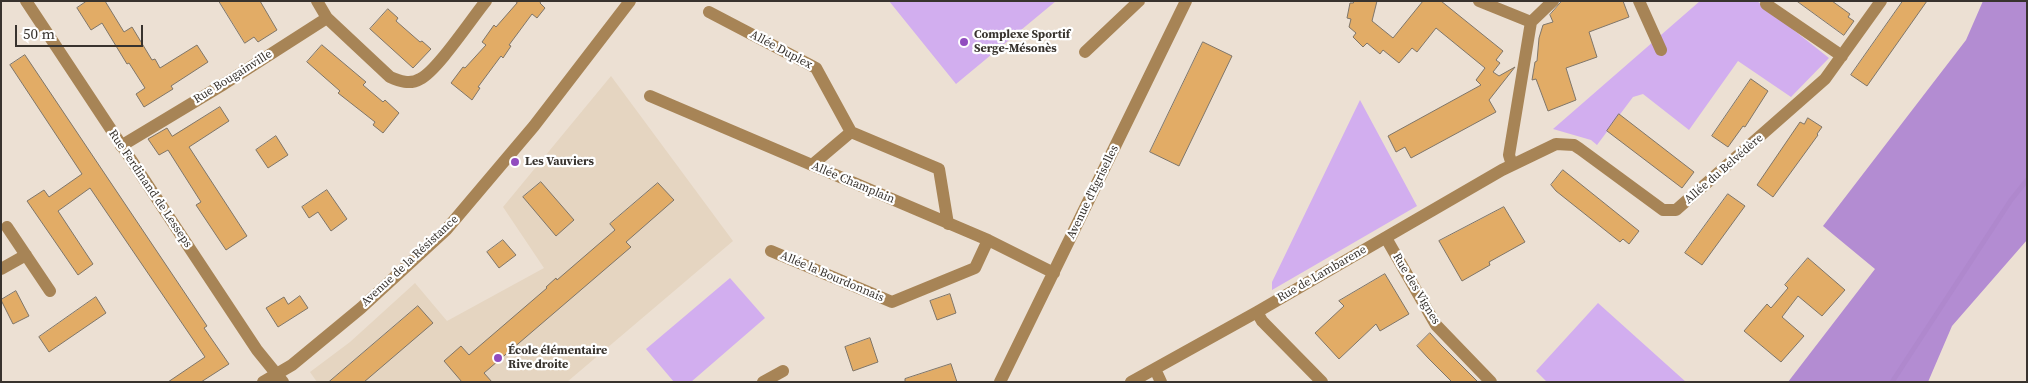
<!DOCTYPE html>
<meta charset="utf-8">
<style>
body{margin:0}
#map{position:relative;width:2028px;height:383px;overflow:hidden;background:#ece0d3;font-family:"Source Serif 4",serif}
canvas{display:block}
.frame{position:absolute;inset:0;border:2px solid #38332e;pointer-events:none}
.scale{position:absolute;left:15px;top:25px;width:128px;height:22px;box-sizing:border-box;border:2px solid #38332e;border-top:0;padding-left:6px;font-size:15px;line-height:18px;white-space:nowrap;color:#38332e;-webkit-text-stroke:4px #fff;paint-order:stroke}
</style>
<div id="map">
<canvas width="2028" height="383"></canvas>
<div class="frame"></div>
<div class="scale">50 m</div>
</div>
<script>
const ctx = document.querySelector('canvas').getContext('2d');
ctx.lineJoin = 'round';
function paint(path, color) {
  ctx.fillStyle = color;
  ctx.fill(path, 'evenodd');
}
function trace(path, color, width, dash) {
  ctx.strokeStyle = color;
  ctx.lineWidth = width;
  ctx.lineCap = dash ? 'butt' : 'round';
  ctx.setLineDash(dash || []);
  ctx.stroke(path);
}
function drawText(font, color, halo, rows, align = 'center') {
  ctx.font = font + ' "Source Serif 4",serif';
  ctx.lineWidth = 4.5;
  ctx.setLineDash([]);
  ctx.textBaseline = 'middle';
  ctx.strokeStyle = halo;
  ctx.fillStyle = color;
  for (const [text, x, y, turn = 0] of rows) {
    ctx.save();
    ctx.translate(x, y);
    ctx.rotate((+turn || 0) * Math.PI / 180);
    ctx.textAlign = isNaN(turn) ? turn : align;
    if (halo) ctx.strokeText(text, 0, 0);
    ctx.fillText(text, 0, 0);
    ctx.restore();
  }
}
const built = new Path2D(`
 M611,76L733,241L567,382H317L310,372L350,342L415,283L447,321L544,268L503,207Z`);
const green = new Path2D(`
 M889,1H1056L956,84Z
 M1700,1H1757L1829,58L1791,97L1738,61L1689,130L1643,94L1633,97L1597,145L1591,140L1553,129Z
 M1360,100L1417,206L1272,290V282Z
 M730,278L765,318L691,382H674L646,349Z
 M1598,303L1686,382H1547L1536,371Z`);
const forest = new Path2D(`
 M1983,1H2027V240L1952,326L1928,382H1788L1875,269L1823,226L1966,40Z`);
const stream = new Path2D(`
 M1892,382L2011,200L2027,180`);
const building = new Path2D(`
 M87,1H105L124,32L132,27L152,60L155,59L160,68L197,45L208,62L171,86L173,89L144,107L136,94L145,88L129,63L127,64L102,23L91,30L77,8Z
 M219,1H260L277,30L258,42L254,37L245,43Z
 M515,1H541L540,3L545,8L537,18L532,14L509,45L511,46L503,58L501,56L478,87L480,88L472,100L451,83L463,67L465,68L486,45L482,42L494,25L496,27L517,3Z
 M1354,1H1377L1372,21L1393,38L1423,1H1441L1503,51L1496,60L1500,63L1493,72L1499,76L1515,67L1489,100L1496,112L1411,158L1405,147L1396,152L1388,136L1481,85L1476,80L1485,68L1436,28L1417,52L1412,48L1399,63L1383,50L1380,54L1367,43L1363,47L1353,37L1356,33L1349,27L1351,19L1347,18L1350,3H1353Z
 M1562,1H1623L1629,17L1589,32L1597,57L1566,68L1576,100L1548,111L1536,79L1532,80L1535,62L1537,61L1539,38L1543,25L1553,22L1550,15Z
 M1797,1H1832L1850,14L1848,17L1854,21L1844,35Z
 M1903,1H1927L1867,86L1851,75Z
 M388,9L398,18L396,21L420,42L422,41L431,49L413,68L370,29Z
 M1203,42L1232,56L1179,166L1150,152Z
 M322,45L366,82L363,85L383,102L385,100L399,113L383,133L373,125L375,122L338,93L340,91L307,62Z
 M25,55L207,326L204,328L229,364L201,382H168L205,357L90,188L58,211L93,264L78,275L27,201L44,190L49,197L82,174L10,65Z
 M1751,79L1768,91L1745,127L1743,126L1728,147L1712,136Z
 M220,107L229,121L189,147L247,236L226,250L196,205L201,202L168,150L159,155L148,139L167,128L172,136Z
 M1619,114L1694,172L1682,188L1607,131Z
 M1808,118L1822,127L1817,134L1818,135L1773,197L1757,185L1800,122L1804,124Z
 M276,136L288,155L268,168L256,150Z
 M1563,170L1639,231L1629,244L1623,239L1620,242L1556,191L1551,185Z
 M541,182L574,220L556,236L523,197Z
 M658,183L674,200L626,242L631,247L484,373L492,382H462L444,361L461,346L469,355L547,288L546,287L556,278L557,280L615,230L610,224Z
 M327,190L347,219L331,231L318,212L309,218L302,207Z
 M1728,194L1745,206L1702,265L1685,253Z
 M1504,207L1525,242L1489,262L1490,265L1462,281L1439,241Z
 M503,240L516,255L499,268L487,252Z
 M1808,258L1845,290L1822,316L1798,296L1782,317L1804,336L1781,362L1744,331L1767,304L1771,308L1788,288L1785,285Z
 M1385,274L1409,314L1380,331L1376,324L1339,359L1315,333L1344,306L1339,301Z
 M16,291L29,316L13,324L1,300Z
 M950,294L956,313L937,320L930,301Z
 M300,296L308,308L278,327L266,308L284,297L288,304Z
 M96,297L106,313L49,352L39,337Z
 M418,306L433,323L364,382H329Z
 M1430,333L1441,345L1478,382H1452L1428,358L1417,346Z
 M870,338L878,362L853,371L845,347Z
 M951,364L957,382H905V379Z`);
const minor = new Path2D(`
 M26,1L257,350L283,382
 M1479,1L1531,22
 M1639,1L1661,50
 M1766,4L1842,56
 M709,12L816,68L851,132
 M327,18L390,77C399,81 410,85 420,79C437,71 472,18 486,1
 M1085,52L1139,1
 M650,96L988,240L1054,273
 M121,146L224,84L327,18L317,1
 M812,165L851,132L939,169L948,224
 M1512,165L1509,155L1531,22L1553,1
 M7,227L50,291
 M1386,238L1436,325L1491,382
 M771,251L892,302L975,268L988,240
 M1,269L26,255
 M1257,312L1262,321L1322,382
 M1155,369L1161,382
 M263,382L292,365L361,308L446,230L534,126L630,1
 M763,382L783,371
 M1000,382L1186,1
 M1131,382L1257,312L1502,170L1556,144L1574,145L1580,149L1663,210H1676L1825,79L1881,1`);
const markers = [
 [964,42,5,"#914cbf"],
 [515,162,5,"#914cbf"],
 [498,358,5,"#914cbf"]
];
const poiNames = [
 ["Complexe Sportif",974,35],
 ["Serge-Mésonès",974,49],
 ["Les Vauviers",525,162],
 ["École élémentaire",508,351],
 ["Rive droite",508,365]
];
const streetNames = [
 ["Allée Duplex",781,50,28],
 ["Rue Bougainville",233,77,-32],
 ["Allée du Belvédère",1724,169,-41],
 ["Allée Champlain",853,183,23],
 ["Rue Ferdinand de Lesseps",150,189,56],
 ["Avenue d'Egriselles",1093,192,-64],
 ["Avenue de la Résistance",410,261,-43],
 ["Rue de Lambarene",1322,274,-30],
 ["Allée la Bourdonnais",832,277,23],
 ["Rue des Vignes",1416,289,59]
];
paint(built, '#e5d5c1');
paint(green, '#d2aeef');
paint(forest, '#b38cd2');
trace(stream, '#af88cd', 5);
paint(building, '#e2ac66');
trace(building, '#7f7568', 1);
trace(minor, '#a78456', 12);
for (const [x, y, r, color] of markers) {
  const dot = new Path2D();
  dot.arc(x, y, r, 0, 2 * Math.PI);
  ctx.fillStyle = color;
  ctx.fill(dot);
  trace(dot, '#fff', 2);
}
drawText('bold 12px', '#38332e', '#fff', poiNames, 'left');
drawText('12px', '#38332e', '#fff', streetNames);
</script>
